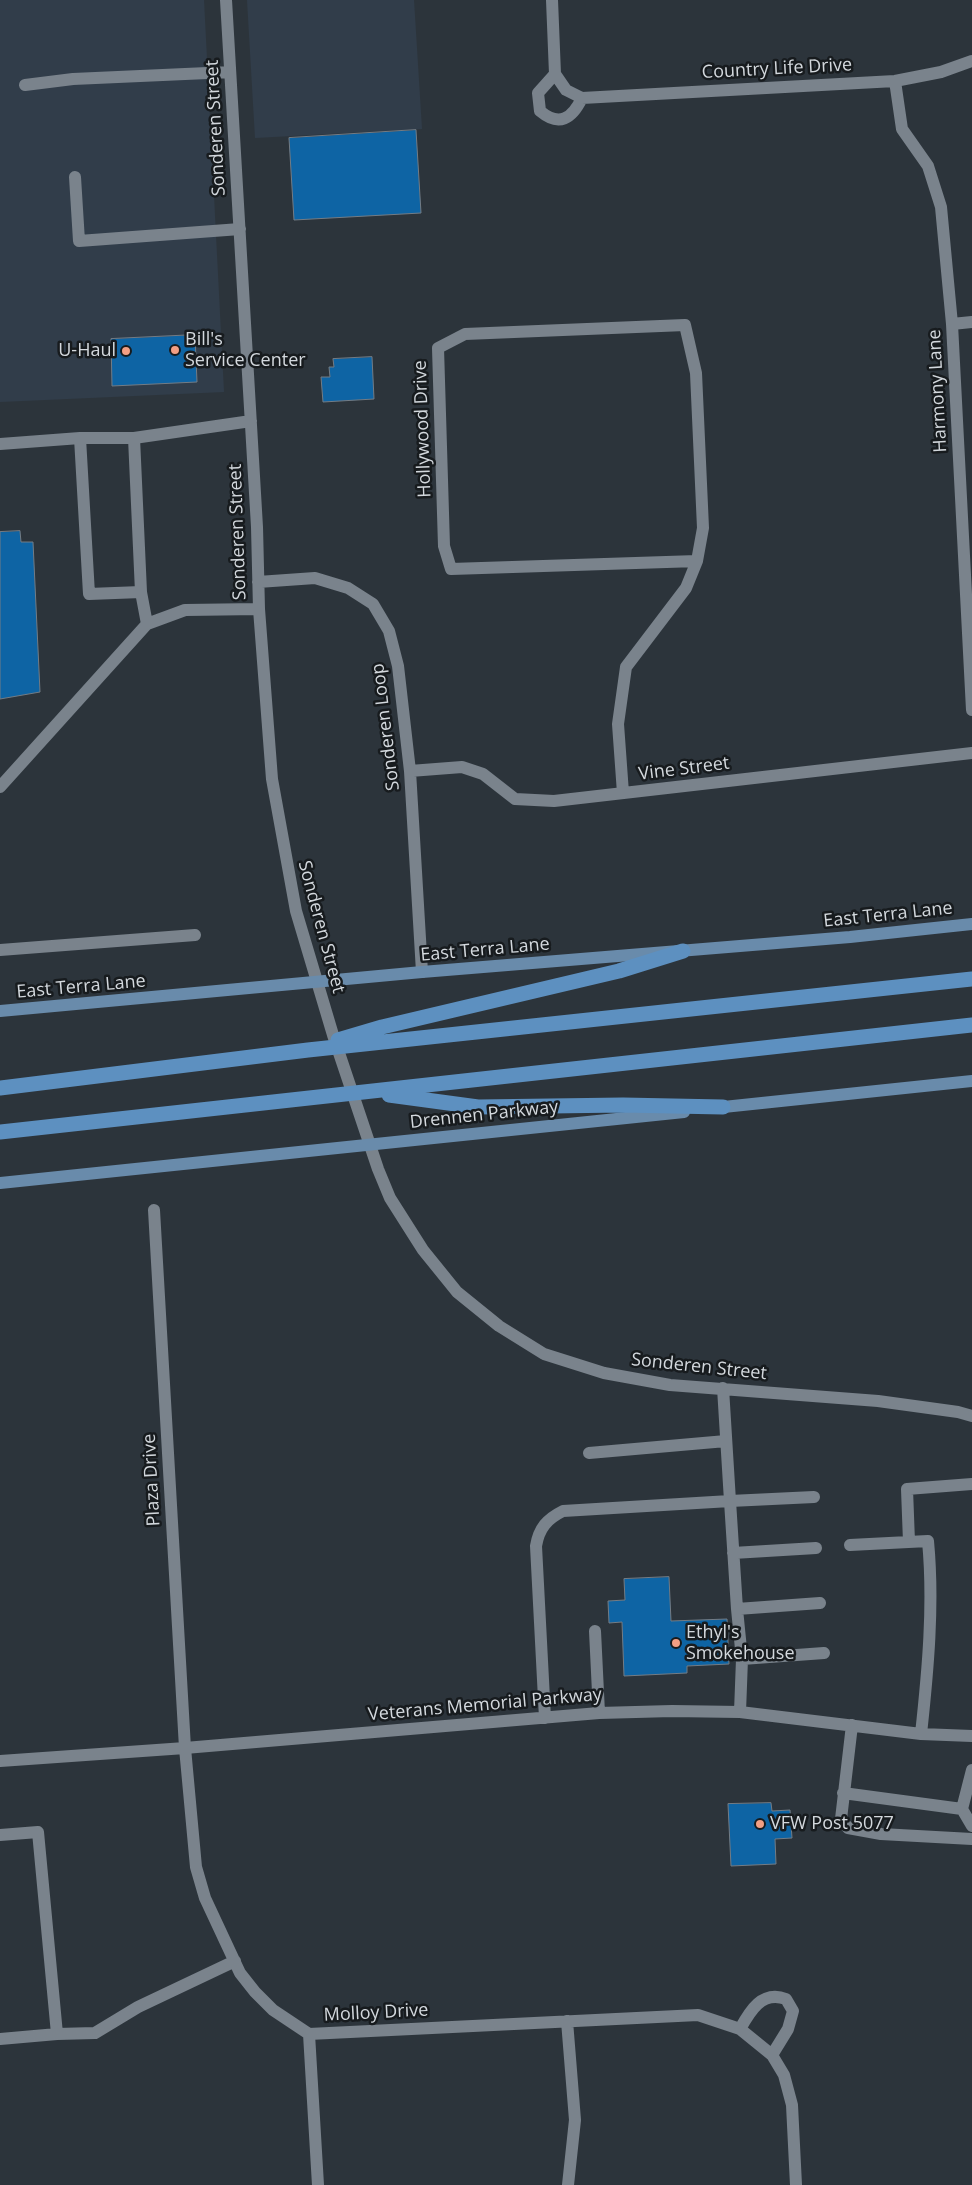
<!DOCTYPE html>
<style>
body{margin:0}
canvas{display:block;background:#2c343b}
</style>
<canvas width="972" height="2185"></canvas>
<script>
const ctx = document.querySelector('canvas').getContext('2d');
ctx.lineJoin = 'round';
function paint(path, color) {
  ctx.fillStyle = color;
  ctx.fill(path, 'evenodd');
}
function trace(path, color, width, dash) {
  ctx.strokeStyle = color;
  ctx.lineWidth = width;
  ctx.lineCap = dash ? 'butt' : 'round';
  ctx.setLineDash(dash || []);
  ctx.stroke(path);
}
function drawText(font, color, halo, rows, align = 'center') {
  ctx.font = font + ' "Open Sans",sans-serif';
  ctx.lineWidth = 5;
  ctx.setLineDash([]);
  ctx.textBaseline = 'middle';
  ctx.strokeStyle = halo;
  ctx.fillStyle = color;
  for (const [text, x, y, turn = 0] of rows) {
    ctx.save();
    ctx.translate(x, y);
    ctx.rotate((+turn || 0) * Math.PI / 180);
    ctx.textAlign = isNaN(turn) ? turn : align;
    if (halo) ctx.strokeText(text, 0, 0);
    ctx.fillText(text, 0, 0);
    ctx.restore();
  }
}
const built = new Path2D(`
 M0,0H204L224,392L0,402Z
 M247,0H414L422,129L255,138Z`);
const building = new Path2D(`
 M416,130L421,213L294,220L289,138Z
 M195,335L197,382L112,386L111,339Z
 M372,357L374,399L323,402L321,377H330L329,367H334L333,359Z
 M20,531L21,542H33L40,692L0,699V532Z
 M669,1577L671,1621L727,1619L729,1664L687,1666V1673L624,1676L622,1622L609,1623L608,1601L625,1600L624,1579Z
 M771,1803L772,1811L790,1810L792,1838L775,1839L776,1864L731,1866L728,1804Z`);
const minor = new Path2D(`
 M226,0L257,527L259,609L272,779L296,911L333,1035L378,1169L390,1198L423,1250L457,1292L499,1326L544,1354L604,1373L670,1385L878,1401L958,1412L972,1416
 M552,0L555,74L566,90L582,98L895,81L941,72L972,61
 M555,74L538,93L540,111C559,127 572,119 582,98
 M895,81L902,129L928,166L941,207L952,324L972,710
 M25,85L73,79L230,72
 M75,177L79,241L240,229
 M952,324L972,322
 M685,325L696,373L703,528L697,561L451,569L444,546L438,348L465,334Z
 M80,438L89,594L141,592
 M134,438L141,592L147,624
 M0,444L80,438H134L251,421
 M258,582L315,578L348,588L373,604L389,631L398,666L410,771L422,972
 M410,771L462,767L483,774L515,799L554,801L972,753
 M0,787L147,624L185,610L259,609
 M623,793L618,724L626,667L686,588L697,561
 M0,950L195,935
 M154,1210L185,1748L196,1867L205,1898L240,1973L255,1992L273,2010L309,2034L698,2015L740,2029L772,2055L784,2075L792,2105L796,2185
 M723,1388L730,1501L814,1497
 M589,1453L726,1441
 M909,1542L907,1489L972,1484
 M850,1545L928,1541C934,1604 928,1670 921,1734
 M733,1553L816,1548
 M737,1609L820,1603
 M595,1631L599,1713
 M742,1659L824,1653
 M545,1718L536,1546C539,1528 547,1519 563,1511L730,1501L737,1609L742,1659L740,1712
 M852,1725L841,1819L848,1828L881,1834L972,1839
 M0,1761L185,1748L599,1713L672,1711L740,1712L921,1734L972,1736
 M972,1770L962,1809L972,1826
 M843,1793L962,1809
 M0,1835L38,1832L57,2034L95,2033L138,2007L235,1961
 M567,2021L575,2120L568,2185
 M740,2029C750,2011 762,1990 786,1999L793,2011L788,2029L772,2055
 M309,2034L318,2185
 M0,2039L57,2034`);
const major = new Path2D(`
 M0,1011L422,972L850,937L972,924
 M714,1108L972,1081
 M0,1183L684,1112`);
const highway = new Path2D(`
 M338,1040L382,1027L619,971L683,951
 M0,1088L308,1050L972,979
 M389,1095L478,1107L623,1105L723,1107
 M0,1132L972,1025`);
const markers = [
 [175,350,5,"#f39f84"],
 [126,351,5,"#f39f84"],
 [676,1643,5,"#f39f84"],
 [760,1824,5,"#f39f84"]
];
const streetNames = [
 ["Country Life Drive",777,69,-3],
 ["Sonderen Street",216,128,-93],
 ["Harmony Lane",938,391,-93],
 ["Hollywood Drive",423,429,-92],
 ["Sonderen Street",238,532,-92],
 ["Sonderen Loop",386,727,-97],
 ["Vine Street",684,769,-7],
 ["East Terra Lane",888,915,-6],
 ["Sonderen Street",321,927,75],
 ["East Terra Lane",485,950,-5],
 ["East Terra Lane",81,987,-5],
 ["Drennen Parkway",484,1115,-6],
 ["Sonderen Street",699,1367,6],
 ["Plaza Drive",152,1480,-93],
 ["Veterans Memorial Parkway",485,1705,-5],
 ["Molloy Drive",376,2013,-3]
];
const poiNames = [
 ["Bill's",185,340],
 ["Service Center",185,361],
 ["U-Haul",116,351,"right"],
 ["Ethyl's",686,1633],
 ["Smokehouse",686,1654],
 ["VFW Post 5077",770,1824]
];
paint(built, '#313d4a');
paint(building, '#0e64a4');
trace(building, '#737c85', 1);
trace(minor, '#7a838c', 12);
trace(major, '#698bab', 12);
trace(highway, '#5d90c0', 15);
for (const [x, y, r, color] of markers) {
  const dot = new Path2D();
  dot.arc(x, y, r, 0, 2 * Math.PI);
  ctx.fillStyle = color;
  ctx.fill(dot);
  trace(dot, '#171b1e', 2);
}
drawText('18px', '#d3d8dd', '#171b1e', streetNames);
drawText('18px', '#d3d8dd', '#171b1e', poiNames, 'left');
</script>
